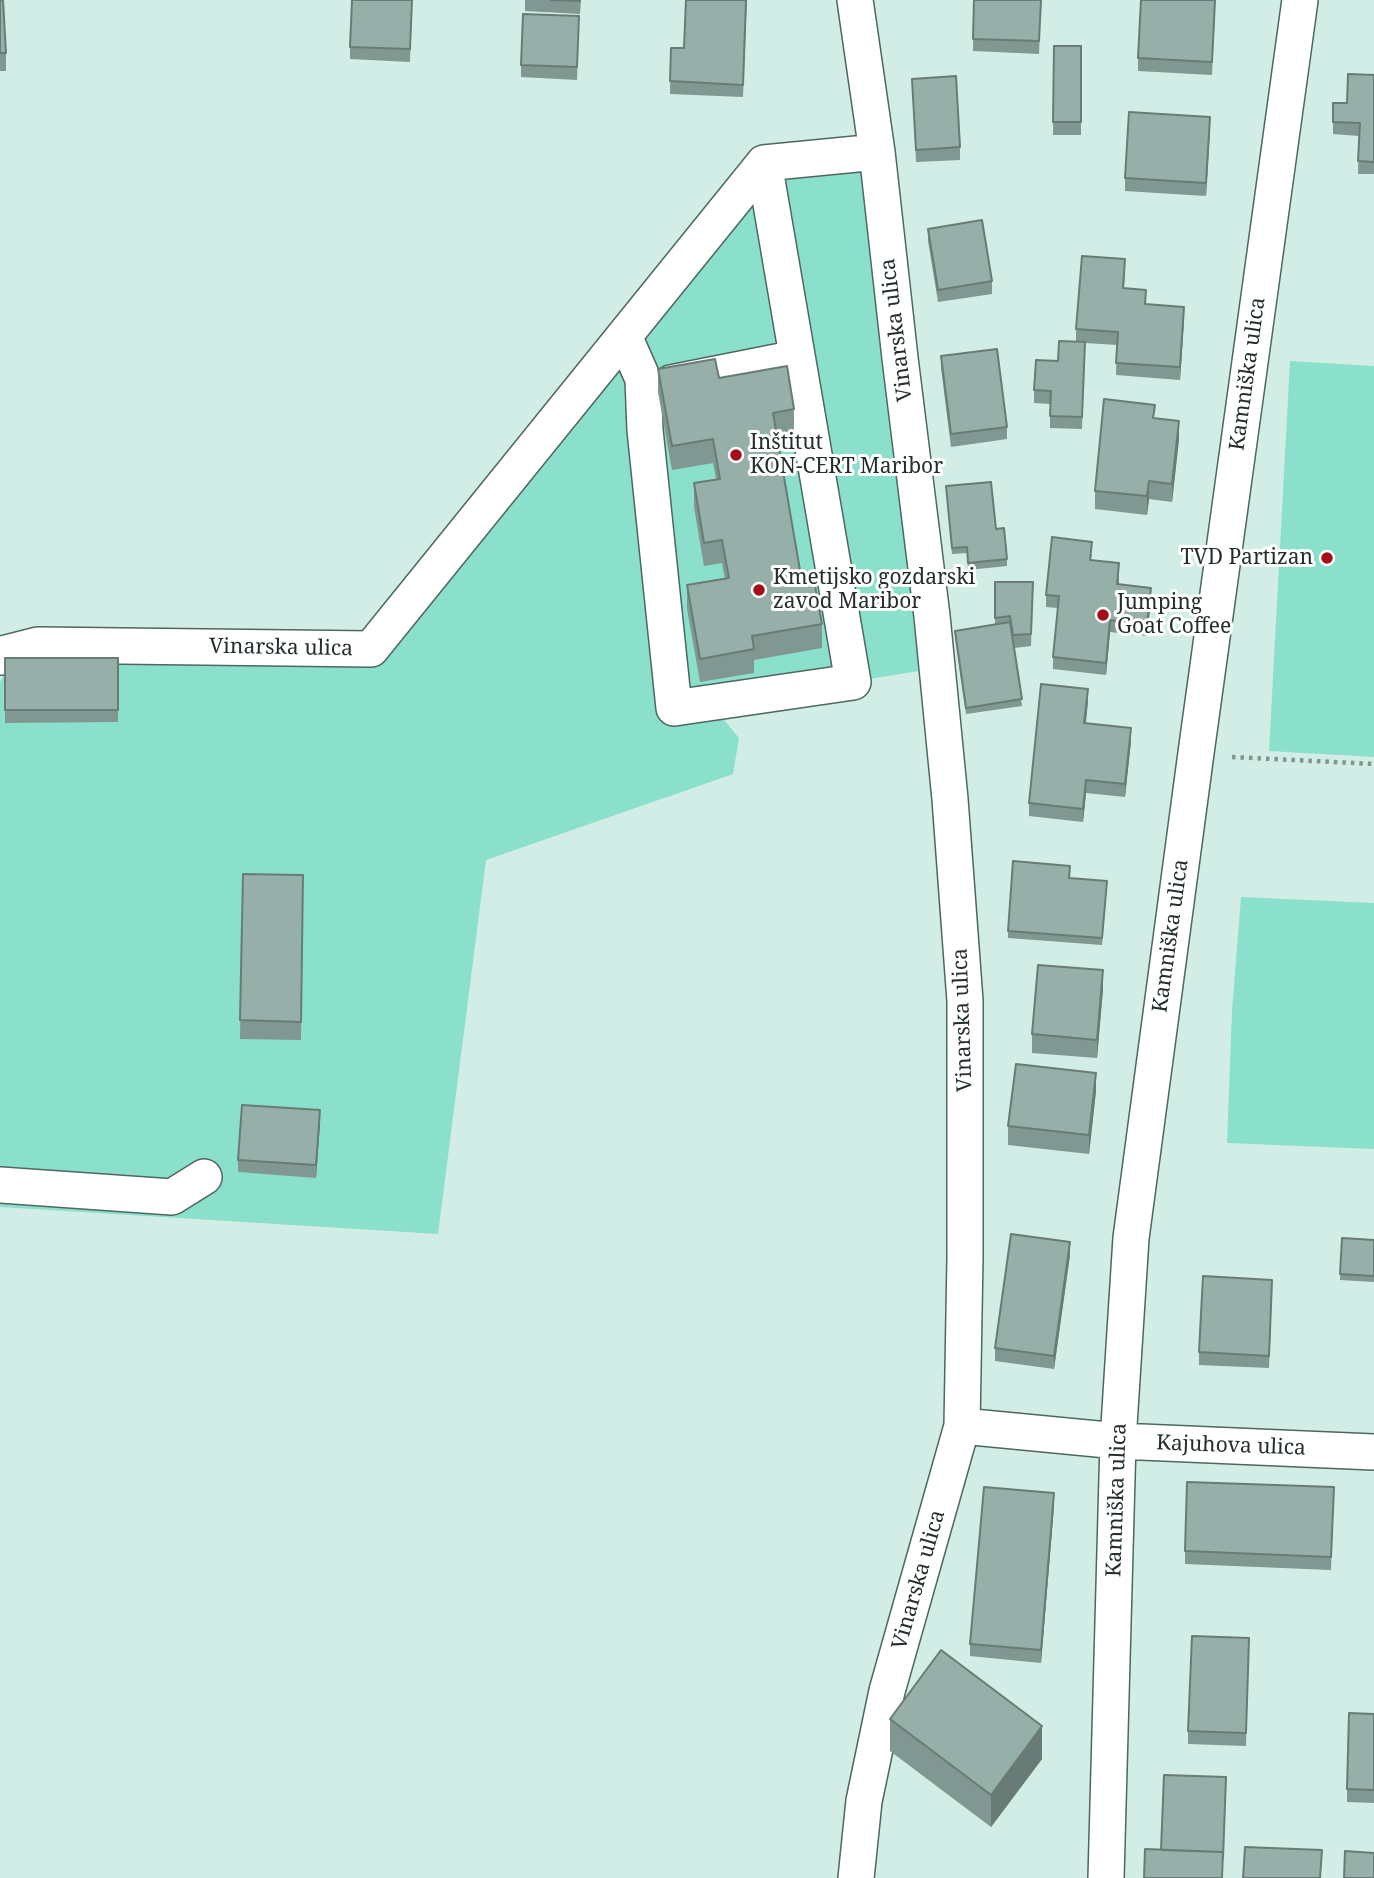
<!DOCTYPE html>
<meta charset="utf-8">
<style>
body{margin:0}
canvas{display:block;background:#d1ede5}
</style>
<canvas width="1374" height="1878"></canvas>
<script>
const ctx = document.querySelector('canvas').getContext('2d');
ctx.lineJoin = 'round';
function paint(path, color) {
  ctx.fillStyle = color;
  ctx.fill(path, 'evenodd');
}
function trace(path, color, width, dash) {
  ctx.strokeStyle = color;
  ctx.lineWidth = width;
  ctx.lineCap = dash ? 'butt' : 'round';
  ctx.setLineDash(dash || []);
  ctx.stroke(path);
}
function drawText(font, color, halo, rows, align = 'center') {
  ctx.font = font + ' "Noto Serif",serif';
  ctx.lineWidth = 6;
  ctx.setLineDash([]);
  ctx.textBaseline = 'middle';
  ctx.strokeStyle = halo;
  ctx.fillStyle = color;
  for (const [text, x, y, turn = 0] of rows) {
    ctx.save();
    ctx.translate(x, y);
    ctx.rotate((+turn || 0) * Math.PI / 180);
    ctx.textAlign = isNaN(turn) ? turn : align;
    if (halo) ctx.strokeText(text, 0, 0);
    ctx.fillText(text, 0, 0);
    ctx.restore();
  }
}
const green = new Path2D(`
 M866,162L932,669L711,704L739,738L733,774L486,860L438,1234L0,1207V682L9,664L239,663L386,654L760,176Z
 M1290,361L1374,366V757L1269,751Z
 M1241,897L1374,903V1149L1227,1143L1232,1011Z`);
const path = new Path2D(`
 M1232,757L1374,764`);
const street = new Path2D(`
 M855,0L877,152L900,358L932,616L950,799L965,1001V1257L962,1426L887,1691L864,1801L856,1878
 M624,336L643,379L645,430L674,708L853,682L764,163
 M671,383L797,358
 M0,657L2,654L38,645L371,649L764,163L877,152
 M0,1185L172,1197L204,1177
 M962,1426L1118,1441L1374,1452
 M1106,1878L1118,1441L1131,1238L1196,753L1300,0`);
const wall = new Path2D(`
 M0,0L6,53V71H0Z
 M412,0L410,62L350,59V47Z
 M525,0H581L580,14L525,11Z
 M747,0L743,97L670,94L671,48H684Z
 M974,0H1041L1039,54L973,51Z
 M1215,9L1212,75L1138,71V58Z
 M579,16L577,80L521,77V65Z
 M1054,46H1081V135H1053Z
 M1374,75V174H1358L1359,136L1333,134V103H1347Z
 M912,79L960,147V160L916,162Z
 M1210,129L1206,196L1125,191V178Z
 M928,229L992,281V294L938,302L928,241Z
 M1125,272L1124,288L1146,304L1184,319L1180,380L1116,375L1117,345L1085,343L1082,429L1050,428V404L1034,403V390L1058,361L1076,341V329Z
 M941,356L1007,427V439L951,447L941,368Z
 M658,369L719,378L794,409V433L777,436L802,582L822,624V648L754,660V673L700,682L687,609V585L725,579L722,563L704,566L694,507V483L716,479L713,463L672,470L658,392Z
 M1155,418L1179,439L1172,502L1149,499L1147,515L1095,509V491Z
 M946,486L996,529L1007,559V566L968,570L967,553L952,554Z
 M1092,554L1091,560L1119,575V584L1151,600L1147,636L1110,632L1106,675L1053,669V657L1058,608L1046,607V595Z
 M995,582H1033L1031,646L1014,648L1022,706L966,714L955,637V631L995,625Z
 M5,658H118V722L5,723Z
 M1088,701L1086,723L1131,741L1125,797L1086,793L1083,822L1029,816V803Z
 M243,874L303,875L301,1040L240,1039Z
 M1070,878L1107,887L1102,945L1008,938V931Z
 M1103,989L1097,1058L1032,1053V1034Z
 M1096,1091L1089,1154L1008,1145V1126Z
 M320,1123L316,1178L238,1172V1160Z
 M1342,1238L1374,1240V1282L1340,1280Z
 M1070,1255L1054,1369L995,1361V1348Z
 M1272,1293L1269,1368L1199,1365V1352Z
 M1334,1487L1331,1570L1185,1564V1551Z
 M1054,1506L1041,1663L970,1656V1644Z
 M1249,1638L1246,1746L1188,1744V1731Z
 M1374,1714V1803L1347,1802V1789Z
 M890,1719L1042,1759L991,1827L890,1751Z`);
const shadedWall = new Path2D(`
 M1210,117V129L1206,196V183Z
 M1184,307V319L1180,380V367Z
 M1179,421V439L1172,502V484Z
 M1149,481V499L1147,515V496Z
 M1151,588V600L1147,636V624Z
 M1110,620V632L1106,675V663Z
 M1088,689V701L1084,736V723Z
 M1131,728V741L1125,797V784Z
 M1086,780V793L1083,822V809Z
 M1103,970V989L1097,1058V1040Z
 M1096,1073V1091L1089,1154V1135Z
 M320,1110V1123L316,1178V1165Z
 M1070,1242V1255L1054,1369V1356Z
 M1054,1493V1506L1041,1663V1650Z
 M1042,1726V1759L991,1827V1795Z`);
const building = new Path2D(`
 M0,0H3L6,53H0Z
 M352,0H412L410,49L350,47Z
 M551,0H580V1Z
 M686,0H746L743,85L670,81L671,48H684Z
 M974,0H1041L1039,41L973,39Z
 M1141,0H1215L1212,62L1138,58Z
 M523,14L579,16L577,67L521,65Z
 M1054,46H1081V122H1053Z
 M1348,74L1374,75V162L1358,161L1360,123L1333,122V103H1347Z
 M956,76L960,147L916,150L912,79Z
 M1129,112L1210,117L1206,183L1125,178Z
 M982,220L992,281L938,290L928,229Z
 M1082,256L1125,259L1123,288L1146,290L1145,304L1184,307L1180,367L1116,363L1118,332L1076,329Z
 M1059,341L1085,342L1082,417L1050,416L1051,391L1034,390L1036,360L1058,361Z
 M997,349L1007,427L951,434L941,356Z
 M715,359L719,378L787,366L794,409L773,413L802,582L814,580L822,624L752,636L754,649L700,659L687,585L729,578L722,540L704,543L694,483L720,479L713,439L672,446L658,369Z
 M1104,399L1155,405L1153,418L1179,421L1172,484L1149,481L1147,496L1095,491Z
 M991,482L996,529L1004,528L1007,559L968,563L967,547L952,548L946,486Z
 M1052,537L1092,542L1090,560L1119,563L1117,584L1151,588L1147,624L1110,620L1106,663L1053,657L1059,596L1046,595Z
 M995,582H1033L1031,634L1013,635L1010,616L995,618Z
 M1010,622L1022,699L966,708L955,631Z
 M5,658H118V710H5Z
 M1041,684L1088,689L1084,723L1131,728L1125,784L1086,780L1083,809L1029,803Z
 M1013,861L1070,866L1069,878L1107,881L1102,938L1008,931Z
 M243,874L303,875L301,1022L240,1020Z
 M1038,965L1103,970L1097,1040L1032,1034Z
 M1016,1064L1096,1073L1089,1135L1008,1126Z
 M242,1105L320,1110L316,1165L238,1160Z
 M1011,1234L1070,1242L1054,1356L995,1348Z
 M1342,1238L1374,1240V1276L1340,1274Z
 M1203,1276L1272,1280L1269,1356L1199,1352Z
 M1187,1482L1334,1487L1331,1557L1185,1551Z
 M984,1487L1054,1493L1041,1650L970,1644Z
 M1192,1636L1249,1638L1246,1733L1188,1731Z
 M941,1650L1042,1726L991,1795L890,1719Z
 M1349,1713L1374,1714V1790L1347,1789Z
 M1164,1775L1226,1777L1223,1858V1852L1161,1850Z
 M1245,1847L1322,1850L1320,1878H1243Z
 M1145,1849L1223,1852L1222,1878H1144Z
 M1345,1851L1374,1853V1878H1344Z`);
const markers = [
 [736,455,7,"#a50e18"],
 [1327,558,7,"#a50e18"],
 [759,590,7,"#a50e18"],
 [1103,615,7,"#a50e18"]
];
const streetNames = [
 ["Vinarska ulica",897,330,-97],
 ["Kamniška ulica",1248,374,-82],
 ["Vinarska ulica",281,648,1],
 ["Kamniška ulica",1171,936,-82],
 ["Vinarska ulica",963,1020,-92],
 ["Kajuhova ulica",1231,1446,2],
 ["Kamniška ulica",1117,1500,-88],
 ["Vinarska ulica",919,1580,-74]
];
const poiNames = [
 ["Inštitut",750,443],
 ["KON-CERT Maribor",750,467],
 ["TVD Partizan",1313,558,"right"],
 ["Kmetijsko gozdarski",773,578],
 ["zavod Maribor",773,602],
 ["Jumping",1117,603],
 ["Goat Coffee",1117,627]
];
paint(green, '#8be0cb');
trace(street, '#4e6760', 38);
trace(path, '#80958f', 4.5, [3.5, 5]);
trace(street, '#fff', 35);
paint(wall, '#819791');
paint(shadedWall, '#697b76');
paint(building, '#96b0a9');
trace(building, '#697b76', 2);
for (const [x, y, r, color] of markers) {
  const dot = new Path2D();
  dot.arc(x, y, r, 0, 2 * Math.PI);
  ctx.fillStyle = color;
  ctx.fill(dot);
  trace(dot, '#fff', 2.5);
}
drawText('21px', '#242f2c', '#fff', streetNames);
drawText('21px', '#242f2c', '#fff', poiNames, 'left');
</script>
